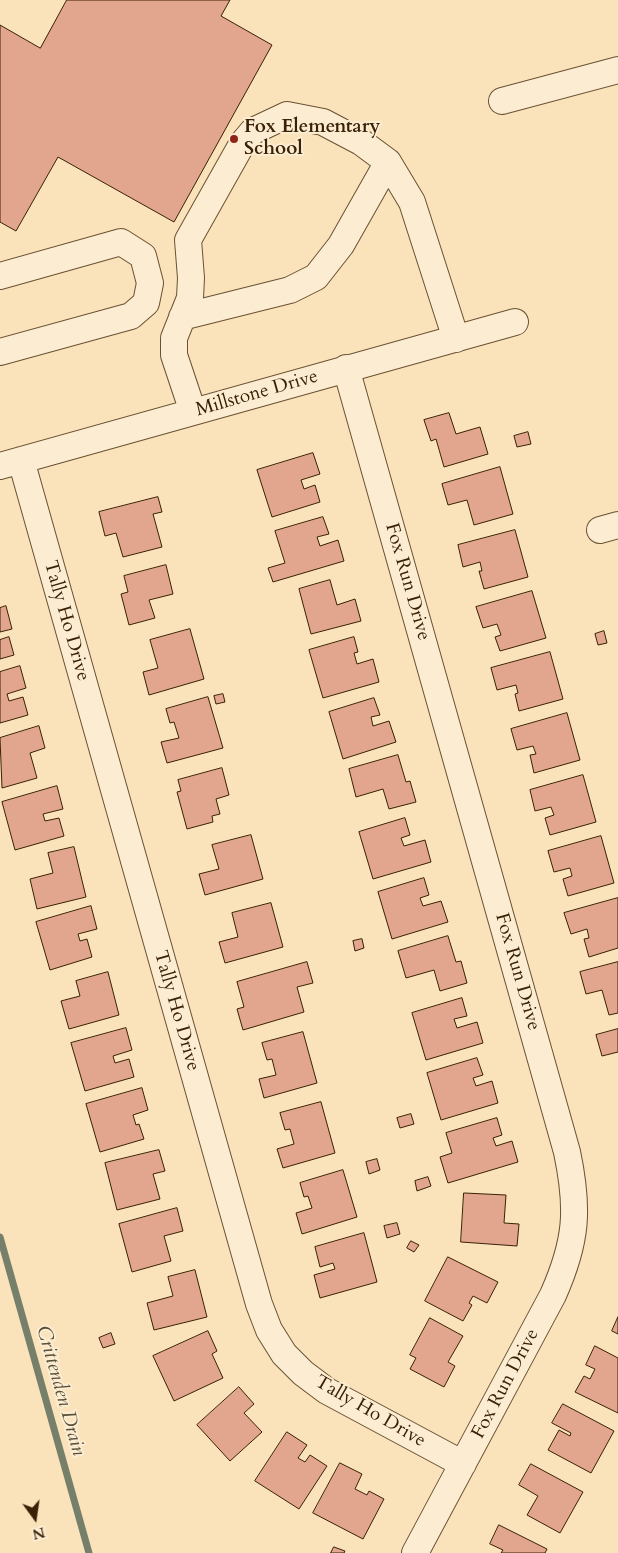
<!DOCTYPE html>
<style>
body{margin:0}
#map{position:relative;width:618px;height:1553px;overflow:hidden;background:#fae2ba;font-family:Cardo,serif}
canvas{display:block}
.north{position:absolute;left:10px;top:1493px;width:50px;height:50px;-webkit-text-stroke:4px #fcecd2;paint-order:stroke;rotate:166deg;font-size:14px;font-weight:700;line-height:20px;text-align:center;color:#392105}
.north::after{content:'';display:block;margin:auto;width:18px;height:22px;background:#392105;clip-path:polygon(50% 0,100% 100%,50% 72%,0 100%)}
</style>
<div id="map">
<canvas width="618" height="1553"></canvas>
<div class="north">N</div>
</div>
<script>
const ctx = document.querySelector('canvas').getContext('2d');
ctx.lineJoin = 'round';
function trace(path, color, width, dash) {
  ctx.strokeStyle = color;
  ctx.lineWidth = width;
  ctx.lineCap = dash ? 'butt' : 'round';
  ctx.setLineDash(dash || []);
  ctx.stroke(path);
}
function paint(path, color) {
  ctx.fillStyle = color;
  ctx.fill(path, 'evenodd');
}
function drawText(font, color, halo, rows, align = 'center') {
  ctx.font = font + ' Cardo,serif';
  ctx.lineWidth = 4;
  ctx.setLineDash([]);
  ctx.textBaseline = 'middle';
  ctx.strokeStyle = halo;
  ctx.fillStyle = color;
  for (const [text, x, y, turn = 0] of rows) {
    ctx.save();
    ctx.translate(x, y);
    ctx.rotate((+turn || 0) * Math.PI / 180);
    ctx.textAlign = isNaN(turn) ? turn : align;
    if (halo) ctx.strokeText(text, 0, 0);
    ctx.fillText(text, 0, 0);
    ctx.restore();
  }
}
const stream = new Path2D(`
 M0,1237L89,1553`);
const building = new Path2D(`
 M67,0H230L221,16L272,45L174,222L58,157L16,231L0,222V25L40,48Z
 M449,413L456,434L480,427L488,454L444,467L436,439L431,441L424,420Z
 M528,432L531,444L517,447L514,436Z
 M313,453L320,474L301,480L304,489L315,485L320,502L272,517L257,470Z
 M500,467L513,514L474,525L467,500L448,505L442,484Z
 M158,497L162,512L153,514L162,547L123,557L116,533L105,536L99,512Z
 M323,517L329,534L317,537L320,546L338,540L344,561L273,582L268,568L285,563L275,531Z
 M515,530L528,577L484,589L479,571H482L480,562L463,567L458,545Z
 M166,565L173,594L149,600L155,618L129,625L121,594L128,592L124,576Z
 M330,580L337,605L355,599L361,621L311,634L299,589Z
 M532,591L546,638L500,651L495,637L501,635L497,624L483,628L476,607Z
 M6,606L12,629L0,632V608Z
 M190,629L204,679L149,695L143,672L158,668L150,640Z
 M604,631L607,643L598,645L595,634Z
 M9,637L14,655L0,659V640Z
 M354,637L358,652L354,653L357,664L373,659L379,682L323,698L309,650Z
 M550,652L563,699L519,711L515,694L518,693L516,685L497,690L491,668Z
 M20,666L26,688L7,694L9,701L23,697L28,715L0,723V672Z
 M223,694L225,702L216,704L214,696Z
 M208,697L223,748L167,763L161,742L179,738L174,722L170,723L166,709Z
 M374,698L380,715L371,717L373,726L389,721L396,742L343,759L329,712Z
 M567,713L580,760L534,773L530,755L536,754L533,746L517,750L511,729Z
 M39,726L45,748L30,753L37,778L2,788L0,738Z
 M398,755L406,782L410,781L416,802L389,809L383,789L356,797L349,769Z
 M222,768L229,795L216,799L220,814L212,816L213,822L187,829L177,792L181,791L178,780Z
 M583,775L596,822L550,835L545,818L554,815L551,807L535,811L530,790Z
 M57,786L63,809L43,814L45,821L59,818L64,836L15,850L2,802Z
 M405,818L410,835L401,838L404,846L425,840L431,862L373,879L359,832Z
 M251,835L263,879L205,895L199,874L219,869L212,845Z
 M601,836L614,883L568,896L563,879L572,876L570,868L554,872L548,851Z
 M74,847L86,897L37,909L30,879L53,873L48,853Z
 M424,878L429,895L420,898L423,906L441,901L448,922L392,939L378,892Z
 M618,898V948L589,957L584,939L589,938L587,929L571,934L564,913Z
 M271,903L283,947L225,963L219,942L238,937L232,913Z
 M91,906L97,929L78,934L80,941L87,939L92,957L50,970L36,922Z
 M448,936L456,962L461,961L467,983L440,991L434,970L406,978L398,951Z
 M362,939L364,948L355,951L353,941Z
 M307,962L313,983L297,987L304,1012L243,1030L237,1009L244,1007L237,982Z
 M618,962V1013L609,1015L602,990L586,994L580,972Z
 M108,972L119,1015L69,1029L61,1001L80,996L76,981Z
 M462,998L467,1016L454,1019L457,1028L477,1022L483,1043L426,1060L412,1013Z
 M126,1028L132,1050L113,1056L115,1063L129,1059L134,1077L85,1091L71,1043Z
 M618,1029V1052L602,1056L596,1035Z
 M303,1032L317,1083L264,1098L259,1079L276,1075L272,1059L267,1060L262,1043Z
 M477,1058L483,1075L473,1078L476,1086L492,1081L498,1103L441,1120L427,1073Z
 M142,1088L148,1110L133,1115L136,1125L139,1124L144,1139L100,1152L86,1104Z
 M321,1102L335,1153L283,1168L277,1149L294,1144L290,1129L285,1130L280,1113Z
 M411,1114L414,1124L400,1128L397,1118Z
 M497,1118L502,1135L493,1138L496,1146L512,1141L518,1162L448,1183L440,1157L452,1153L446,1133Z
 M159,1150L165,1171L153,1174L160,1199L117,1210L105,1163Z
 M377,1159L380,1170L369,1174L366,1162Z
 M343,1170L357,1217L302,1234L296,1213L312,1208L308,1196L304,1197L300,1183Z
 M428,1177L431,1186L417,1191L415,1181Z
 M464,1193L506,1195L504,1223L519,1224L517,1246L461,1242Z
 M177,1208L183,1231L164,1236L171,1261L132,1272L119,1224Z
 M397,1223L400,1234L387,1238L384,1226Z
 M364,1233L377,1282L320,1298L314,1275L335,1269L333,1263L320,1267L315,1247Z
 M411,1241L419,1245L414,1252L407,1248Z
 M448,1257L498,1282L487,1303L473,1296L469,1303L472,1305L463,1321L425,1301Z
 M195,1270L207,1317L154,1330L147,1303L173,1296L168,1277Z
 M618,1317V1334L612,1331Z
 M430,1318L463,1336L448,1362L455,1366L444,1387L410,1369L416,1358L410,1355Z
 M208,1331L217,1351L212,1354L223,1378L174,1401L153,1356Z
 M111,1333L115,1344L103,1348L99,1338Z
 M595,1346L618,1358V1413L575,1392L584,1376L590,1379L595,1369L586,1365Z
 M239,1387L254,1404L244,1413L262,1432L230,1461L197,1425Z
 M563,1404L614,1431L591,1473L548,1450L559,1430L570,1436L571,1433L552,1423Z
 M287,1432L307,1445L298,1458L305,1462L310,1455L327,1466L299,1509L255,1481Z
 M340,1463L362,1474L355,1489L367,1495L369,1491L384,1499L363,1539L313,1513Z
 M531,1464L583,1492L560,1533L527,1515L538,1496L519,1485Z
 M499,1525L547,1549L545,1553H501L503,1550L490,1544Z
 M334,1547L345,1551L344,1553H331Z`);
const minor = new Path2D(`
 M502,101L618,70
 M0,276L121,242L143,256L150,283L146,303L131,316L0,352
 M182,317L290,290L316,277L341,245L388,162
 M346,368L567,1152C579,1209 577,1241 553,1295L415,1553
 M193,412L174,355V338L190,298L191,278L188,240L242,144L253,131L287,115L323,122L361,142L388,162L412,202L456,339
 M21,460L259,1304L269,1330L284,1354L303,1373L327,1391L463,1464
 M0,466L515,322
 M600,530L618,525`);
const markers = [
 [234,139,5,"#8f2418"]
];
const poiNames = [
 ["Fox Elementary",244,128],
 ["School",244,150]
];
const streetNames = [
 ["Millstone Drive",257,394,-16],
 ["Fox Run Drive",407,582,74],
 ["Tally Ho Drive",66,621,74],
 ["Fox Run Drive",517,972,74],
 ["Tally Ho Drive",176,1011,74],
 ["Fox Run Drive",506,1384,-62],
 ["Tally Ho Drive",370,1412,30]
];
const waterNames = [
 ["Crittenden Drain",60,1391,74]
];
trace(stream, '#767f6a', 7);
paint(building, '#e2a58d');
trace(building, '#392105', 1);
trace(minor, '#695132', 28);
trace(minor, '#fcecd2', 26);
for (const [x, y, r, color] of markers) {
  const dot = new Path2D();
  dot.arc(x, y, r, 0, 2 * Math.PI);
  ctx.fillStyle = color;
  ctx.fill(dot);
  trace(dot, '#fcecd2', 2);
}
drawText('bold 19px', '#392105', '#fcecd2', poiNames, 'left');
drawText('19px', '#392105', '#fcecd2', streetNames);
drawText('italic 20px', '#575037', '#fcecd2', waterNames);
</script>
